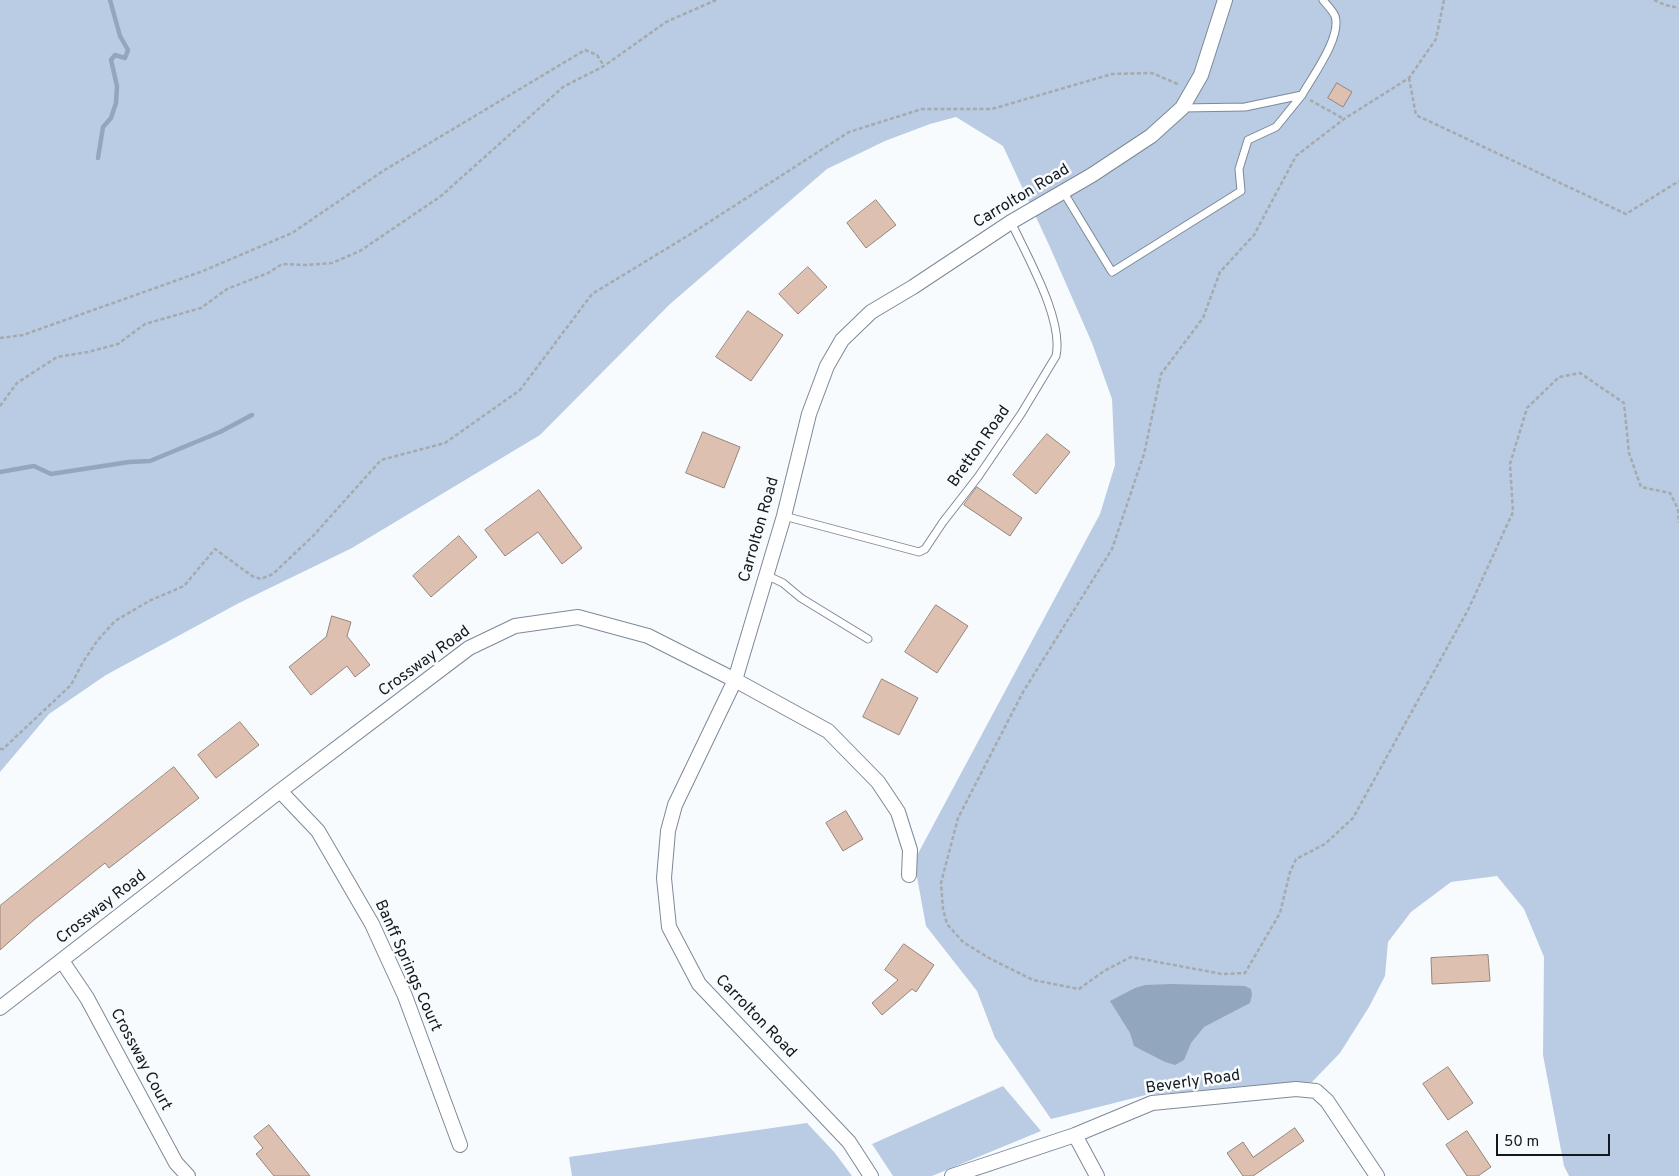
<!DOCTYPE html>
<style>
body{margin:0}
#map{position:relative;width:1679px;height:1176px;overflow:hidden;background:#f8fbfe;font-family:Overpass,sans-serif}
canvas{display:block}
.scale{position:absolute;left:1496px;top:1134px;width:114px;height:22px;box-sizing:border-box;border:2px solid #13181d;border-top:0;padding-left:6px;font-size:15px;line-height:18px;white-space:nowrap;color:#13181d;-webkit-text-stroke:4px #f8fbfe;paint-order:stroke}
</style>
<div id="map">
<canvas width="1679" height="1176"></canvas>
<div class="scale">50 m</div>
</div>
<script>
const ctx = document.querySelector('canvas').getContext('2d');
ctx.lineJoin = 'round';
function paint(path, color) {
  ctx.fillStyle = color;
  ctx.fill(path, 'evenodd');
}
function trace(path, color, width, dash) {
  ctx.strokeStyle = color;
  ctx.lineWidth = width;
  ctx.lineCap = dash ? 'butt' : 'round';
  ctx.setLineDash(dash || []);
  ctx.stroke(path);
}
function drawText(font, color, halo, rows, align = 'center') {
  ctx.font = font + ' Overpass,sans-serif';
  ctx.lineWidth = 5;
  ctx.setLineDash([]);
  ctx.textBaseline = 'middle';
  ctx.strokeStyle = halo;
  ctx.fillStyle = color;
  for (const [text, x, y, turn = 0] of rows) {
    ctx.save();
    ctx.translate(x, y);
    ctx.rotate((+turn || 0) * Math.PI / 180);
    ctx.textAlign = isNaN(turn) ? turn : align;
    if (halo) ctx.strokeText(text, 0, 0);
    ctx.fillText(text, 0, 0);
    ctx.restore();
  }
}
const green = new Path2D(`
 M0,0H1679V1176H1569L1564,1166L1543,1055L1544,957L1524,909L1497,876L1451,882L1411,912L1388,942L1385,976L1369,1007L1340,1053L1312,1082L1146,1095L1051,1119L995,1038L977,991L926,926L914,861L1100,514L1115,465L1112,399L1092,343L1049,245L1003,146L956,117L930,124L885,141L827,169L670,304L540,435L352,548L239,603L106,675L49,714L0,772Z
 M1003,1086L1041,1131L932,1176H893L872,1144Z
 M807,1123L835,1153L852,1176H572L569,1157Z`);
const water = new Path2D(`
 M1172,984L1245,986L1251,989L1252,995L1250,1003L1204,1027L1191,1043L1184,1060L1175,1065L1165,1062L1134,1046L1130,1033L1110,1001L1135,988L1145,985Z`);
const stream = new Path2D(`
 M98,158L103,127L111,118L116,103L117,86L111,60L115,55L125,58L128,50L120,36L110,0
 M0,472L34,466L51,474L129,462L150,461L220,432L252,415`);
const building = new Path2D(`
 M1337,83L1352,92L1343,107L1328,98Z
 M876,200L896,225L866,248L847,223Z
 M808,267L827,287L798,314L779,294Z
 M748,311L783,335L751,381L716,357Z
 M703,432L740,447L724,488L686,473Z
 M1047,434L1070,452L1036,494L1013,475Z
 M977,487L1022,518L1010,536L964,505Z
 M539,490L582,548L562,564L538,532L505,556L485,530Z
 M459,536L477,557L431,597L413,576Z
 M936,605L968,626L937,673L905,652Z
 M332,616L351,622L347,636L370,665L355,677L347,666L311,695L289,667L326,637Z
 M882,679L918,698L899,735L863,717Z
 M240,722L259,745L216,778L198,755Z
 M174,767L199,798L109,868L105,863L35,919L0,950V906Z
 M846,811L863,839L843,851L826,823Z
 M904,944L934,965L916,992L912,989L882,1015L872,1003L898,980L885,970Z
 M1488,955L1490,981L1432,984L1431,958Z
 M1448,1067L1473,1103L1448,1120L1423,1084Z
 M269,1125L310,1176H274L256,1154L263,1148L254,1137Z
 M1295,1128L1304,1141L1253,1176H1243L1227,1153L1243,1142L1253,1157Z
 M1467,1131L1491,1167L1478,1176H1467L1446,1145Z`);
const path = new Path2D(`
 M1444,0L1436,39L1409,78L1344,119L1296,156L1254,235L1220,272L1203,318L1161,374L1144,454L1112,549L1023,692L958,818L941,883L943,909L947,924L963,942L989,958L1033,980L1079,989L1104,971L1131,957L1222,974L1245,973L1280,913L1290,872L1296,859L1325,844L1353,818L1469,608L1513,512L1510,464L1527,408L1559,377L1580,373L1624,403L1629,453L1641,487L1670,493L1678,509L1679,523
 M1654,0L1665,5L1679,8
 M1409,78L1416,115L1626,214L1679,181
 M1310,100L1344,119
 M0,338L23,335L203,271L292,233L383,171L585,50L597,55L604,66
 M0,406L17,383L57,357L88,352L118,344L145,324L201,308L227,289L268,273L282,264L305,265L332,263L360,251L441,196L563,87L604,66L666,22L716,0
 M0,749H3L71,685L83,662L97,641L115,621L149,601L184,586L215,549L252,576L261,579L273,574L313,536L381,460L445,443L520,390L592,294L689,235L849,132L922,109H992L1112,74L1152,73L1180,85`);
const service = new Path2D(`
 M1182,108L1245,107L1302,95C1312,77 1342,37 1335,16C1333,11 1327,5 1323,0
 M1064,193L1112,272L1241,191L1239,169L1248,140L1276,127L1302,95
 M784,516L919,552L925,549L943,522L978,477L1021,414L1056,356C1064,320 1027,256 1011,222
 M766,575L783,583L801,598L868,639`);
const minor = new Path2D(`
 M280,791L318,831L372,924L405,996L460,1145
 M62,961L87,998L176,1163L188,1176
 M0,1008L280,791L469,648L515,626L578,617L648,636L735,680L828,731L878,782L898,812L910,850L909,875
 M1075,1135L1097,1176
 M871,1176L849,1142L699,984L669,927L664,878L668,831L675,805L735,680L784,516L809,414L827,366L842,340L871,312L913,287L1011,222L1092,175L1151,136L1182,108L1201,75L1225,0
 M952,1176L1075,1135L1152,1103L1296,1089L1316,1091L1327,1101L1377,1176`);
const streetNames = [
 ["Carrolton Road",1022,197,-31],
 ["Bretton Road",980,447,-55],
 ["Carrolton Road",760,530,-74],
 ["Crossway Road",425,662,-36],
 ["Crossway Road",102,908,-38],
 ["Banff Springs Court",407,966,66],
 ["Carrolton Road",755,1017,46],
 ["Crossway Court",140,1060,62],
 ["Beverly Road",1193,1083,-8]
];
paint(green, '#b9cce3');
paint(water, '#92a6bd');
trace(stream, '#92a6bd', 4.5);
paint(building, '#dec0b1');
trace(building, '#96847b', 1);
trace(service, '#7d8998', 9);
trace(minor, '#7d8998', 16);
trace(path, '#a6a9ad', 2.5, [4, 2.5]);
trace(service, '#fff', 7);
trace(minor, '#fff', 14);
drawText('16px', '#13181d', '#f8fbfe', streetNames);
</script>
